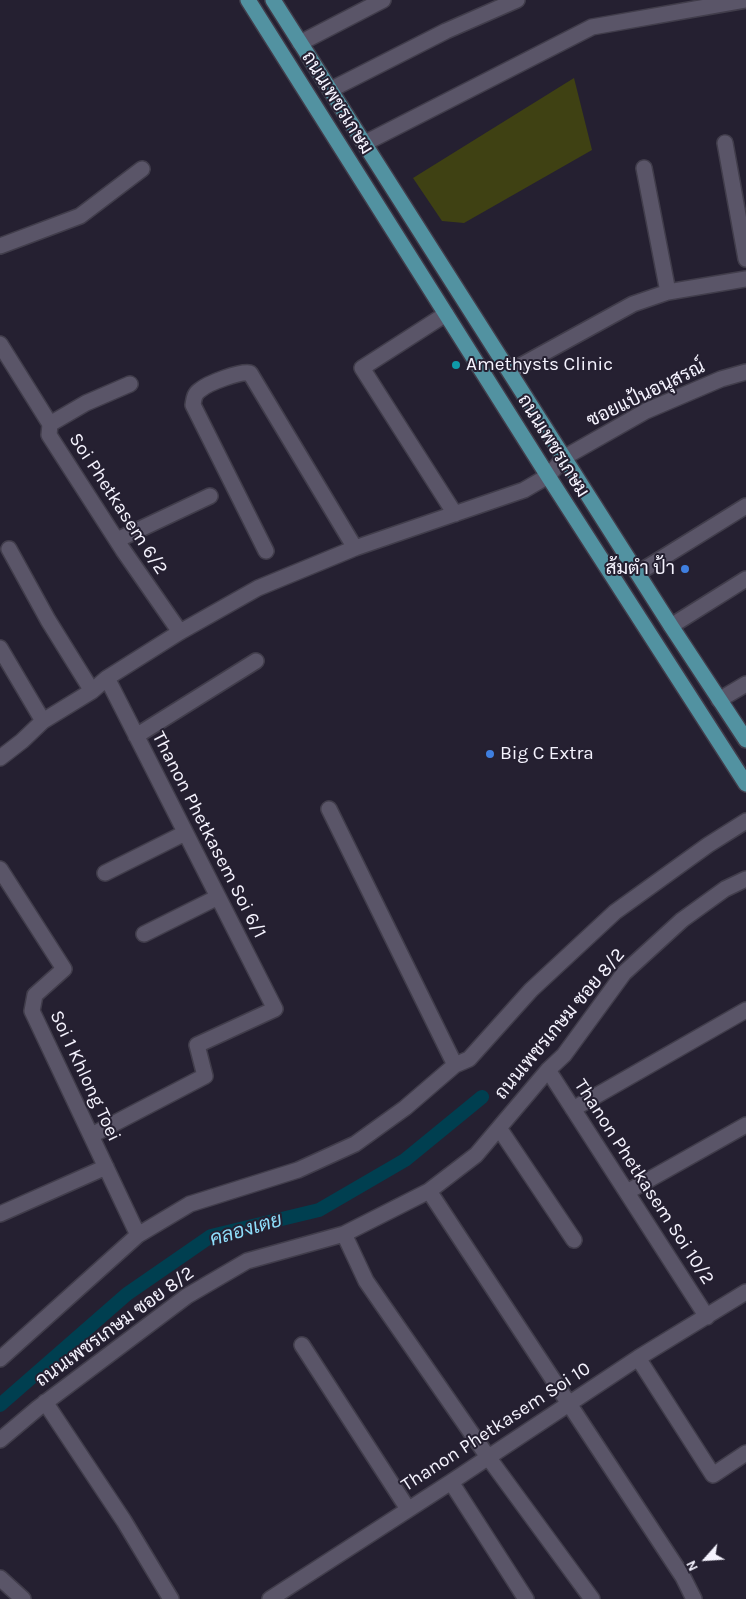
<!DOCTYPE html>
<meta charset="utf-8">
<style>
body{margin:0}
#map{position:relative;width:746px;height:1599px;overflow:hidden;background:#252031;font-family:Karla,sans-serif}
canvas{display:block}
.north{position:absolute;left:681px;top:1534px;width:50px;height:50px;-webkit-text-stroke:4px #252031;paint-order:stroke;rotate:244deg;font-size:14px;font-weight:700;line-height:20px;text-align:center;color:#f5f3fe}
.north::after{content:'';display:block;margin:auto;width:18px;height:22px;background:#f5f3fe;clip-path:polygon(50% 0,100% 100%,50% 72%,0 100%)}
</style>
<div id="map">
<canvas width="746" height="1599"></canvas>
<div class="north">N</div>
</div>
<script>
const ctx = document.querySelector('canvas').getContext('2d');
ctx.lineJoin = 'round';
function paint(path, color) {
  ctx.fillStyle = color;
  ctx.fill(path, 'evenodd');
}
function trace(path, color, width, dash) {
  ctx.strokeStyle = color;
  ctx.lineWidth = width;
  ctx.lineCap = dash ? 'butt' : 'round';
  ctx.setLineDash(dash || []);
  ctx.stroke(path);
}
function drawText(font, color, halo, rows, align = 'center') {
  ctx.font = font + ' Karla,Sarabun,sans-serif';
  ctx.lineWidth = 4;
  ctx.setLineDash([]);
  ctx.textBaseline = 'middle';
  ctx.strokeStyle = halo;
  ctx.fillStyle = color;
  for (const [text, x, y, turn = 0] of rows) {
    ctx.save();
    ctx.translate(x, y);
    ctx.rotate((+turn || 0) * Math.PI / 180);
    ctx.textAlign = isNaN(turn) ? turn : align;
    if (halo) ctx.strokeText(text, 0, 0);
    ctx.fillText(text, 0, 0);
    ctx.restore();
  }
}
const green = new Path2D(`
 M574,78L592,150L464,223L442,221L413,178Z`);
const canal = new Path2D(`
 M0,1405L127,1294L211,1236L319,1210L405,1160L482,1097`);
const minor = new Path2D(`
 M300,43L383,0
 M330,90L446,31L517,0
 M365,143L592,27L746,0
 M725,143L746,259
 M644,168L668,292
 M0,246L80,216L142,169
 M446,314L362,368L455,514
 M0,344L50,424L49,435L123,550L180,632
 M511,371L633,304L668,292L746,279
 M50,424L86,403L130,384
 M117,540L210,496
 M9,549L48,620L92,691
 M266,551L193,405C194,399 194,394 200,390C208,383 240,371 250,373L355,548
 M638,573L746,506
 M671,626L746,579
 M0,648L43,721
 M719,700L746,684
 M136,736L256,661
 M0,758L22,741L43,721L92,691L107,678L180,632L258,588L355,548L524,490L548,476L565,457L646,411L721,379L746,372
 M329,809L455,1065
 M0,869L64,969L35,995L32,1011L138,1235
 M105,873L185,833
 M144,934L218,897
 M548,1070L707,1317
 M573,1109L746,1010
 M499,1128L574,1240
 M92,1135L205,1076L197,1045L275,1009L107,678
 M429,1191L683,1577L694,1599
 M627,1192L746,1125
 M0,1214L106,1167
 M344,1234L366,1281L488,1457L592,1599
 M302,1345L408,1509
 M638,1358L713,1475L746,1453
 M0,1359L138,1235L190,1204L298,1170L355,1144L405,1108L455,1065L469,1059L531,990L615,912L708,845L746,821
 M45,1402L124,1521L171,1599
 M0,1440L38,1408L187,1296L247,1261L344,1234L429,1191L476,1155L548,1070L564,1055L624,973L682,920L725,889L746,879
 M451,1482L526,1599
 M0,1578L23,1599
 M270,1599L451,1482L638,1358L746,1292`);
const major = new Path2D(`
 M248,0L548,476L746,784
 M273,0L671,626L746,740`);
const markers = [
 [456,365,5,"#0f9aa8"],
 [685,569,5,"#3f7fe0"],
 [490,754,5,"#3f7fe0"]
];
const streetNames = [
 ["ถนนเพชรเกษม",337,103,58],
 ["ซอยแป้นอนุสรณ์",646,394,-26],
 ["ถนนเพชรเกษม",553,446,58],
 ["Soi Phetkasem 6/2",118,504,57],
 ["Thanon Phetkasem Soi 6/1",209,835,63],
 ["ถนนเพชรเกษม ซอย 8/2",560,1024,-50],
 ["Soi 1 Khlong Toei",85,1076,65],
 ["Thanon Phetkasem Soi 10/2",644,1182,57],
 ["ถนนเพชรเกษม ซอย 8/2",115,1327,-36],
 ["Thanon Phetkasem Soi 10",496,1427,-33]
];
const poiNames = [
 ["Amethysts Clinic",466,365],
 ["ส้มตำ ป้า",675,569,"right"],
 ["Big C Extra",500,754]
];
const waterNames = [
 ["คลองเตย",246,1230,-16]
];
paint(green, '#3f4113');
trace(canal, '#003f50', 14);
trace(minor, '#413d4b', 18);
trace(major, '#413d4b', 18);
trace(minor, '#5a5568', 15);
trace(major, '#5292a1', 15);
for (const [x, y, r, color] of markers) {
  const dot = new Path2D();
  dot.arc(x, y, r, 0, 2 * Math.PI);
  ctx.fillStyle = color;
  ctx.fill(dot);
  trace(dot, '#252031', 2);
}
drawText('19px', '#f5f3fe', '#252031', streetNames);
drawText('19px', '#f5f3fe', '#252031', poiNames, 'left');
drawText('italic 20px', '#8eddfa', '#252031', waterNames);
</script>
